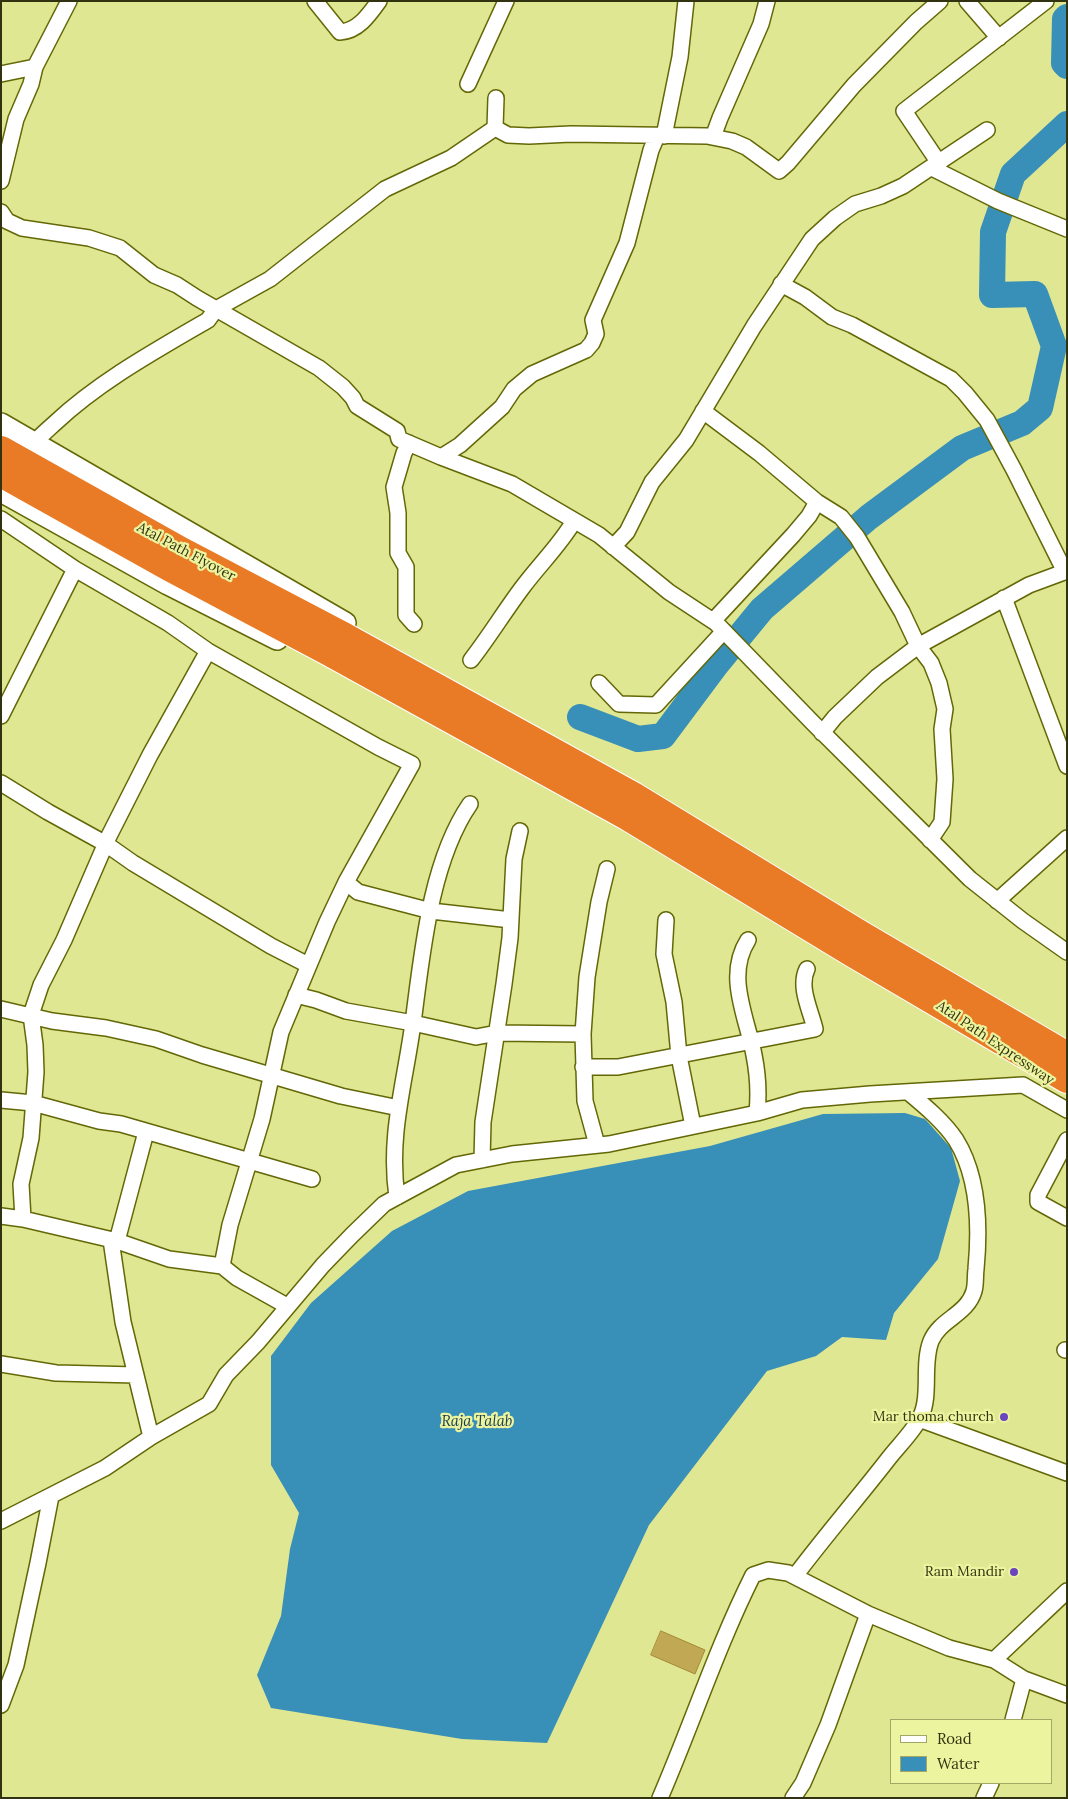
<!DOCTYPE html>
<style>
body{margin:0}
#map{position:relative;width:1068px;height:1799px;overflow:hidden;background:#e0e792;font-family:Lora,serif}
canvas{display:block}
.frame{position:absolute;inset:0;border:2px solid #313310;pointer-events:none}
.legend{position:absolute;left:890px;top:1719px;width:162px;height:65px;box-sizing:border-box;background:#edf49f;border:1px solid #a2a766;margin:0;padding:6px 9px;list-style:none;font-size:15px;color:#313310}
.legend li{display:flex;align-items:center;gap:10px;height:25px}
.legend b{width:25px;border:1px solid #a2a766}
</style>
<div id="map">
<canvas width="1068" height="1799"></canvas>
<div class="frame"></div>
<ul class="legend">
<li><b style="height:6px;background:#fff"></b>Road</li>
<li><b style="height:14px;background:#388fb7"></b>Water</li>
</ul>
</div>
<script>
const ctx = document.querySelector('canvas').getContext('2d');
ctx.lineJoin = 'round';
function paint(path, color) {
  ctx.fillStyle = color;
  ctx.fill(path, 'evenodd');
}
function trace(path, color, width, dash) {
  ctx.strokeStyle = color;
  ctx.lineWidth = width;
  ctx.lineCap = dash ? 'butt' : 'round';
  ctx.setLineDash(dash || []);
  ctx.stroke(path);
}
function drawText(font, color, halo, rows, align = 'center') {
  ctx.font = font + ' Lora,serif';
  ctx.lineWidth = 4.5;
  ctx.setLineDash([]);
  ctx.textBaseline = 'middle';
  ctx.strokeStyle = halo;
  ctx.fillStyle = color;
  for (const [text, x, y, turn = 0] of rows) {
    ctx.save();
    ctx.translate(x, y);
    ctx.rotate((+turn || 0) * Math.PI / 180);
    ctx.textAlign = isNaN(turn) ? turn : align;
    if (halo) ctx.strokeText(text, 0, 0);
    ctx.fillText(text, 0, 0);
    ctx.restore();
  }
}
const water = new Path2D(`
 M905,1113L925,1119L951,1148L960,1181L938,1259L894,1313L886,1340L842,1337L816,1356L767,1371L649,1525L547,1743L462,1739L271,1708L257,1675L281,1616L290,1549L299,1513L271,1465V1356L311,1303L392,1231L468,1191L710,1146L823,1114Z`);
const river = new Path2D(`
 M1067,17L1065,19L1064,63L1067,66
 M580,717L638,739L663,736L716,665L762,609L869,517L962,448L1022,423L1040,408L1054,346L1035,294L992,295L993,232L1013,174L1067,124`);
const building = new Path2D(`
 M661,1631L705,1650L695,1674L651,1655Z`);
const street = new Path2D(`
 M315,1L340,32C358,31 369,15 379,1
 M967,1L999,38
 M1,74L35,67
 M468,84L506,1
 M495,128L508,135L529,136L571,134L707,136L732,141L746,147L779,171L788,163L854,85L916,22L940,1
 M495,128L496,98
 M664,136L680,57L686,1
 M713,137L720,118L761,24L767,1
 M939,163L904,111L1046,1
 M932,168L998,201L1067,229
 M1,181L16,119L31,84L35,67L69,1
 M1,212L7,221L22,228L89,238L120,248L154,275L177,285L197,298L319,368L343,387L353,398L357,406L397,431L399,439L441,457L512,484L599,535L669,592L716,623L814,724L970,879L1023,921L1067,952
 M781,284L805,297L832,317L852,325L951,379L965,393L987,420L1014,470L1065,572
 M703,411L759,453L817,502L841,517L857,537L902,612L918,646L931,663L939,683L945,709L942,729L945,779L942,822L930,840
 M409,443L404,453L394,487L398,513V553L406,567V615L414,624
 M29,451C35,440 45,432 55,423C100,381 155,351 208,320L216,309L270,279L385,189L451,158L495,128
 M441,457L460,445L502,407L514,389L532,374L586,350L592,343L596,334L593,320L627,243L651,150L657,136
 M1,519L75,569L168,623L208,651L378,747L412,764L346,882L327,922L281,1032L262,1119L230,1225L222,1266
 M613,547L627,532L652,482L686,440L754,326L812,239L835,218L855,204L881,196L903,186L987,130
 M1004,598L1067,766
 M713,621L793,535L809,516L817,502
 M471,660C489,637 504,612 522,588C539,565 560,545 574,521
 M599,683L619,704L656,705L724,631
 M1,716L75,569
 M822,733L835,717L877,677L918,646L1029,585L1067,571
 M1,783L48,812L106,844L133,863L271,946L308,965
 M346,882L358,892L431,911L511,920
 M997,901L1067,838
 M666,920L664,954L674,1002L679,1056L693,1126
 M748,940C725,976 747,1017 754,1055C758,1075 759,1093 757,1113
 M296,995L316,1000L346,1011L413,1023L476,1037L497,1033L583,1034
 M1,1009L52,1021L106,1028L156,1039L202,1055L341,1096L399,1108
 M583,1067H618L815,1029C811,1011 798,987 807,969
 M1,1100L33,1103L99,1121L121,1124L312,1179
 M1067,1140L1038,1195V1202L1067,1218
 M597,1145L585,1101L583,1034L587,977L599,902L607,869
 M482,1160L483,1122L504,984L510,938L514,859L520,831
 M397,1197C388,1136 405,1083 413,1023C422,955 430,862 470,804
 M1,1216L23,1219L117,1241L169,1259L222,1266L237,1278L287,1306
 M23,1219L21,1184L31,1138L36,1072L35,1045L31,1015L41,985L64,940L109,836L150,755L208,651
 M111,1240L123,1322L151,1437
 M117,1241L146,1132
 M1065,1350H1067
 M1,1364L56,1373L136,1375
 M919,1419L1067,1473
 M1,1521L105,1468L151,1437L209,1404L226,1375L258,1342L323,1265L352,1235L384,1204L456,1165L512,1154L609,1144L757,1113L802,1100L870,1094L1023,1085L1067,1110
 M795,1576C825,1536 858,1498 889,1458C899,1445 914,1431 921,1416C931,1394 922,1364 931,1341C940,1319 967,1315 974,1291C976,1284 975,1276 976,1269C980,1227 979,1177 956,1140C944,1122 925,1106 908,1092
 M994,1660L1067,1591
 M1,1705L16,1665L38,1563L51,1496
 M1013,1720L1024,1679
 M660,1798C692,1724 717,1647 753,1575L768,1570L788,1573L868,1614L949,1648L994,1660L1024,1679L1067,1695
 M793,1798L803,1783L828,1725L868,1614
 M984,1798L991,1783`);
const secondary = new Path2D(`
 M1,424L345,623
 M1,491L168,584L277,639`);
const highway = new Path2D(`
 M343,636L633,796L861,935L1067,1056
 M333,654L627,816L851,952L1067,1079`);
const highwayBridge = new Path2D(`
 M1,450L181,551L343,636
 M1,473L171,568L333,654`);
const markers = [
 [1004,1417,5,"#6a45be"],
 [1014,1572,5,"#6a45be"]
];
const streetNames = [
 ["Atal Path Flyover",186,552,28],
 ["Atal Path Expressway",995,1043,34]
];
const poiNames = [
 ["Mar thoma church",994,1417],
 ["Ram Mandir",1004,1572]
];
const waterNames = [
 ["Raja Talab",477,1422]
];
paint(water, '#388fb7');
trace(river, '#388fb7', 26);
paint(building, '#c1a855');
trace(building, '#a38a34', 1);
trace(street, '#636706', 18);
trace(secondary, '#636706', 24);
trace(highway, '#fff', 30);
trace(street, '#fff', 15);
trace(secondary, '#fff', 21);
trace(highway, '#e97b26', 28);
trace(highwayBridge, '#fff', 30, []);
trace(highwayBridge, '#e97b26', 28);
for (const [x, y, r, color] of markers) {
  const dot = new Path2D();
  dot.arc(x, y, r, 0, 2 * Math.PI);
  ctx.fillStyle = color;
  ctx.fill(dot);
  trace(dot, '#edf49f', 2);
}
drawText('14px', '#313310', '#edf49f', streetNames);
drawText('14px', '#313310', '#edf49f', poiNames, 'right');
drawText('italic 15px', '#173d4f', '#edf49f', waterNames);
</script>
